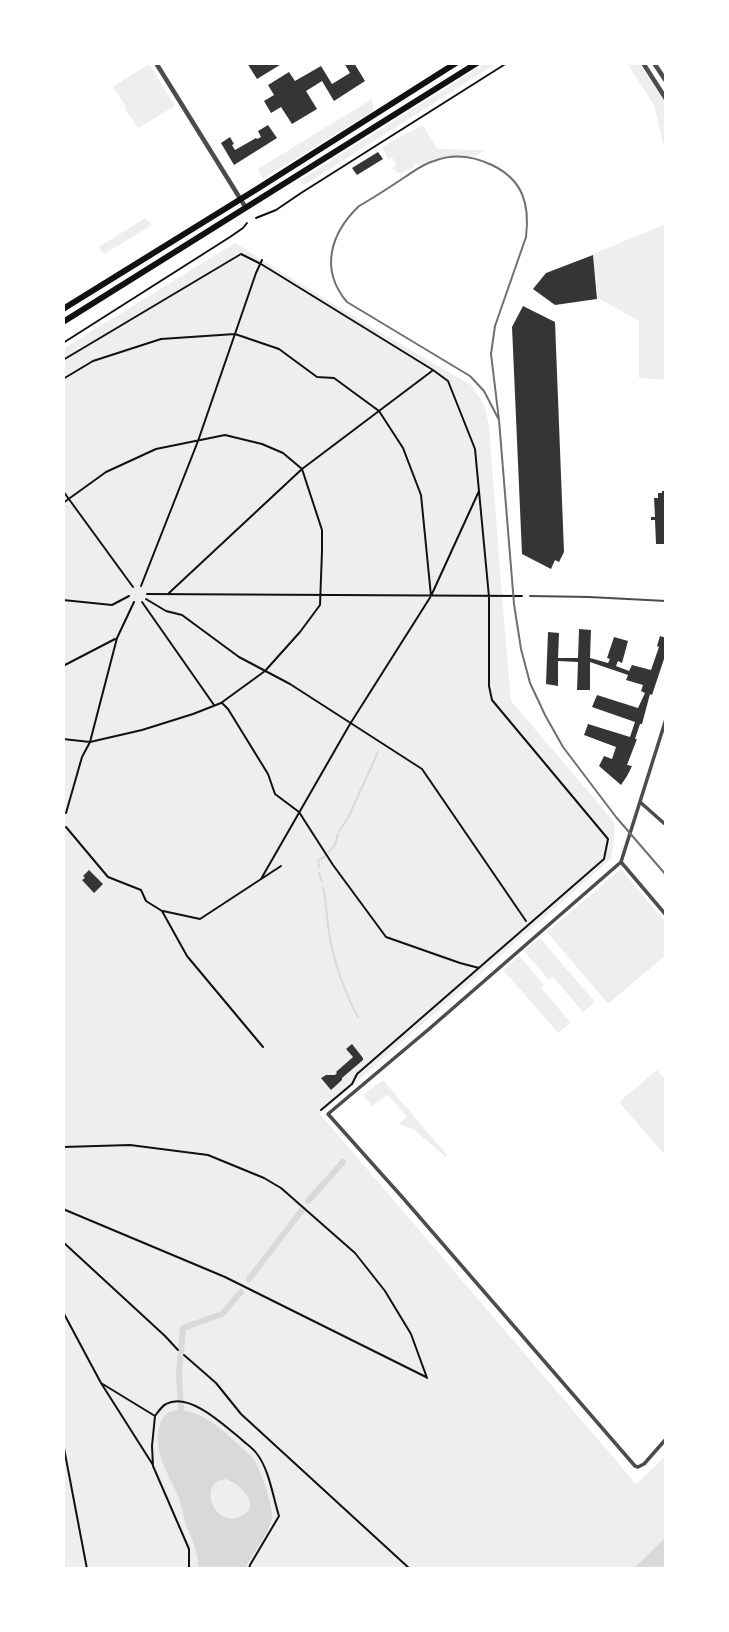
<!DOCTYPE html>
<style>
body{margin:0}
#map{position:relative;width:729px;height:1632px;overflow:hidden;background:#fff;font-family:Inter,sans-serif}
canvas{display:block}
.frame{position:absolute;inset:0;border:65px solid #fff;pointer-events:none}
</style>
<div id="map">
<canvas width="729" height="1632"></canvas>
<div class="frame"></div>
</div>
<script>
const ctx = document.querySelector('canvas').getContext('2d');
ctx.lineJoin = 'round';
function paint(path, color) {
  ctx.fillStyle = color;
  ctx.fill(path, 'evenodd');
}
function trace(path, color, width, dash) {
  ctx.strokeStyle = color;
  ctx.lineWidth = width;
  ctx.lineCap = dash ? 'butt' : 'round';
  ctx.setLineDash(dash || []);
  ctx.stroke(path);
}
const green = new Path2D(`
 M486,63H497L306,184H301L300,180Z
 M627,63H639L666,104V156L654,105Z
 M149,64L175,106L138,128L125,109L126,107L113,87Z
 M372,99L374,110L263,179L258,169Z
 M423,125L437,149L484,150L476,156L441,157L421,165L417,163L414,164L415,166L401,174L392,169L396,165L392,157L388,159L382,147Z
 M145,218L152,225L104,254L99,247Z
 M666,224V380L639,378V321L598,298L593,254Z
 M235,243L361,321L471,385L484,404L489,425L502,596L511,701L615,823L614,840L611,859L320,1114L636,1484L666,1456V1537L633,1569H63V349Z
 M621,869L666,923V955L608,1004L547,932Z
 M540,938L595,1002L583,1012L553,977L549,980L524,951Z
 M519,956L544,985L541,988L571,1023L558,1033L503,970Z
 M657,1070L666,1080V1152L664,1154L619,1102Z
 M383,1080L447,1155L446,1157L413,1129L399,1124L407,1117L388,1095L372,1106L363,1095Z`);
const water = new Path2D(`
 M176,1410C201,1410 219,1427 237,1443C242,1448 248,1453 253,1458C260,1468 272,1503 272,1515C272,1531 252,1553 245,1569H198C199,1551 191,1538 185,1522C183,1515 182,1508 180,1501C171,1476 153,1456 159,1428C161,1418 165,1412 176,1410ZM225,1479C240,1483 265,1508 239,1517C214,1527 197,1483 225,1479Z
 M666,1537V1566L663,1569H633Z`);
const stream = new Path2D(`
 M339,831L348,818L378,752
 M328,853L335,845L338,834
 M319,867L318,861L325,856
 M319,873L322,881
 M323,888C327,903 326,917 329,932C333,959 345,994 358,1017`);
const canal = new Path2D(`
 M308,1201L343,1162
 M249,1279L303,1209
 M181,1410L179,1373L183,1328L222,1314L241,1292`);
const building = new Path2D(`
 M247,63H283L257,79Z
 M344,63H354L365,81L334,101L322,81L306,91L317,109L292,124L281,107L271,113L264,101L274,95L268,85L289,72L295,81L321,66L332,84L350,73Z
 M268,125L277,138L234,165L221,143L230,137L234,144L232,145L235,150L256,138L257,139L261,137L258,131Z
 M378,152L383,159L357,175L352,168Z
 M593,255L597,299L555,305L533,289L546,273Z
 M523,306L555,322L564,552L559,562L555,560L551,569L522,554L512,327Z
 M662,491H666V544H656L655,520H651V517H655L654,498H658V493H662Z
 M579,629L591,630L590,658L608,663L610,659L607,658L614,637L628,641L622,663L618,661L616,666L629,671L632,665L651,670L659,647L657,646L660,636L666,638V653L652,695L650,694L642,724H640L635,739H637L627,765L632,766L627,776L621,785L599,766L604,756L612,759L616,747L584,735L588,724L630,737L635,722L592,707L597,695L638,708L645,693L641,691L643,685L626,680L628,675L590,662V690H577L578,662L558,661V686L546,684L548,632L559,633L558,658H578Z
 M89,870L103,884L94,893L82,880L85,878L83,876Z
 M352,1044L363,1058V1060L342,1078V1080L331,1090L321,1078L326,1075H335L337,1073L336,1072L353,1057L346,1049Z`);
const path = new Path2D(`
 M256,218L276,210L301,193L507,63
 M63,343L230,237L243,228L247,223
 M63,360L241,254L261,264L433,370L448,381L475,449L489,597V686L492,700L608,839L604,859L357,1074L352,1084L321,1110
 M63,379L93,361L161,339L235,334L279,349L317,377L334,378L379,411L403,448L421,495L431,596
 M63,491L133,587
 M63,503L106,472L156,449L225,435L262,444L283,453L302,469L322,530V551L320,605L300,632L265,671L221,703L193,714L142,730L90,742L63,739
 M141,586L198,441L256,273L262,260
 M169,593L302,469L432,371
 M147,594L522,596
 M146,599L166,611L182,615L239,657L290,684L422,769L526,921
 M63,600L112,605L129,596
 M142,602L214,705
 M63,666L115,639
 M222,703L228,709L268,774L275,794L299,812L333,865L386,937L460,963L479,968
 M66,813L82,757L90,742L117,638L134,602
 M66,827L108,877L141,890L146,901L162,911L187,956L263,1047
 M261,879L350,724L431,596L479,491
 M163,911L200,919L281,866
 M63,1147L130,1145L208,1155L264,1178L281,1188L355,1253L385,1291L411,1334L427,1378
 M63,1209L225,1277L426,1377
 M63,1242L165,1336L178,1350
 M63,1312L101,1383L153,1465
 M184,1355L216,1383L241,1414L410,1569
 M101,1383L155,1416L152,1446L153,1466L189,1549V1569
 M155,1416C158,1412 162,1406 166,1404C189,1391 225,1426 241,1439C246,1444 253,1448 257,1454C269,1469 273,1497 279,1516L250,1565L249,1569
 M63,1443L87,1569`);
const service = new Path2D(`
 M530,596L589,597L666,601`);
const minor = new Path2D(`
 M666,719L621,862L429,1029L328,1114L403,1198L635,1466L638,1467L644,1464L666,1439
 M640,802L666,825
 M621,862L666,915`);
const tertiary = new Path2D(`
 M156,63L246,208
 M643,63L666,99
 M654,63L666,81`);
const primary = new Path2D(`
 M63,309L257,189L456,63
 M63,322L477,63`);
const rail = new Path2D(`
 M499,420L484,391L470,376L347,302C319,269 331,233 359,206C375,197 390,187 405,177C414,171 423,164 434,161C454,153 473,156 492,165C523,180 530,204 526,237L495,326L491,354L499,420L514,604L521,649L530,683L545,715L563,747L616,817L666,875`);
paint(green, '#eee');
paint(water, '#d9d9d9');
trace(stream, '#d9d9d9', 2);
trace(canal, '#d9d9d9', 6);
paint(building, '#353535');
trace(path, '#111', 2);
trace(service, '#4c4c4c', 2);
trace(minor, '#4c4c4c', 3.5);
trace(tertiary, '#4c4c4c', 4.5);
trace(primary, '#111', 6);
trace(rail, '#707070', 2);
</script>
